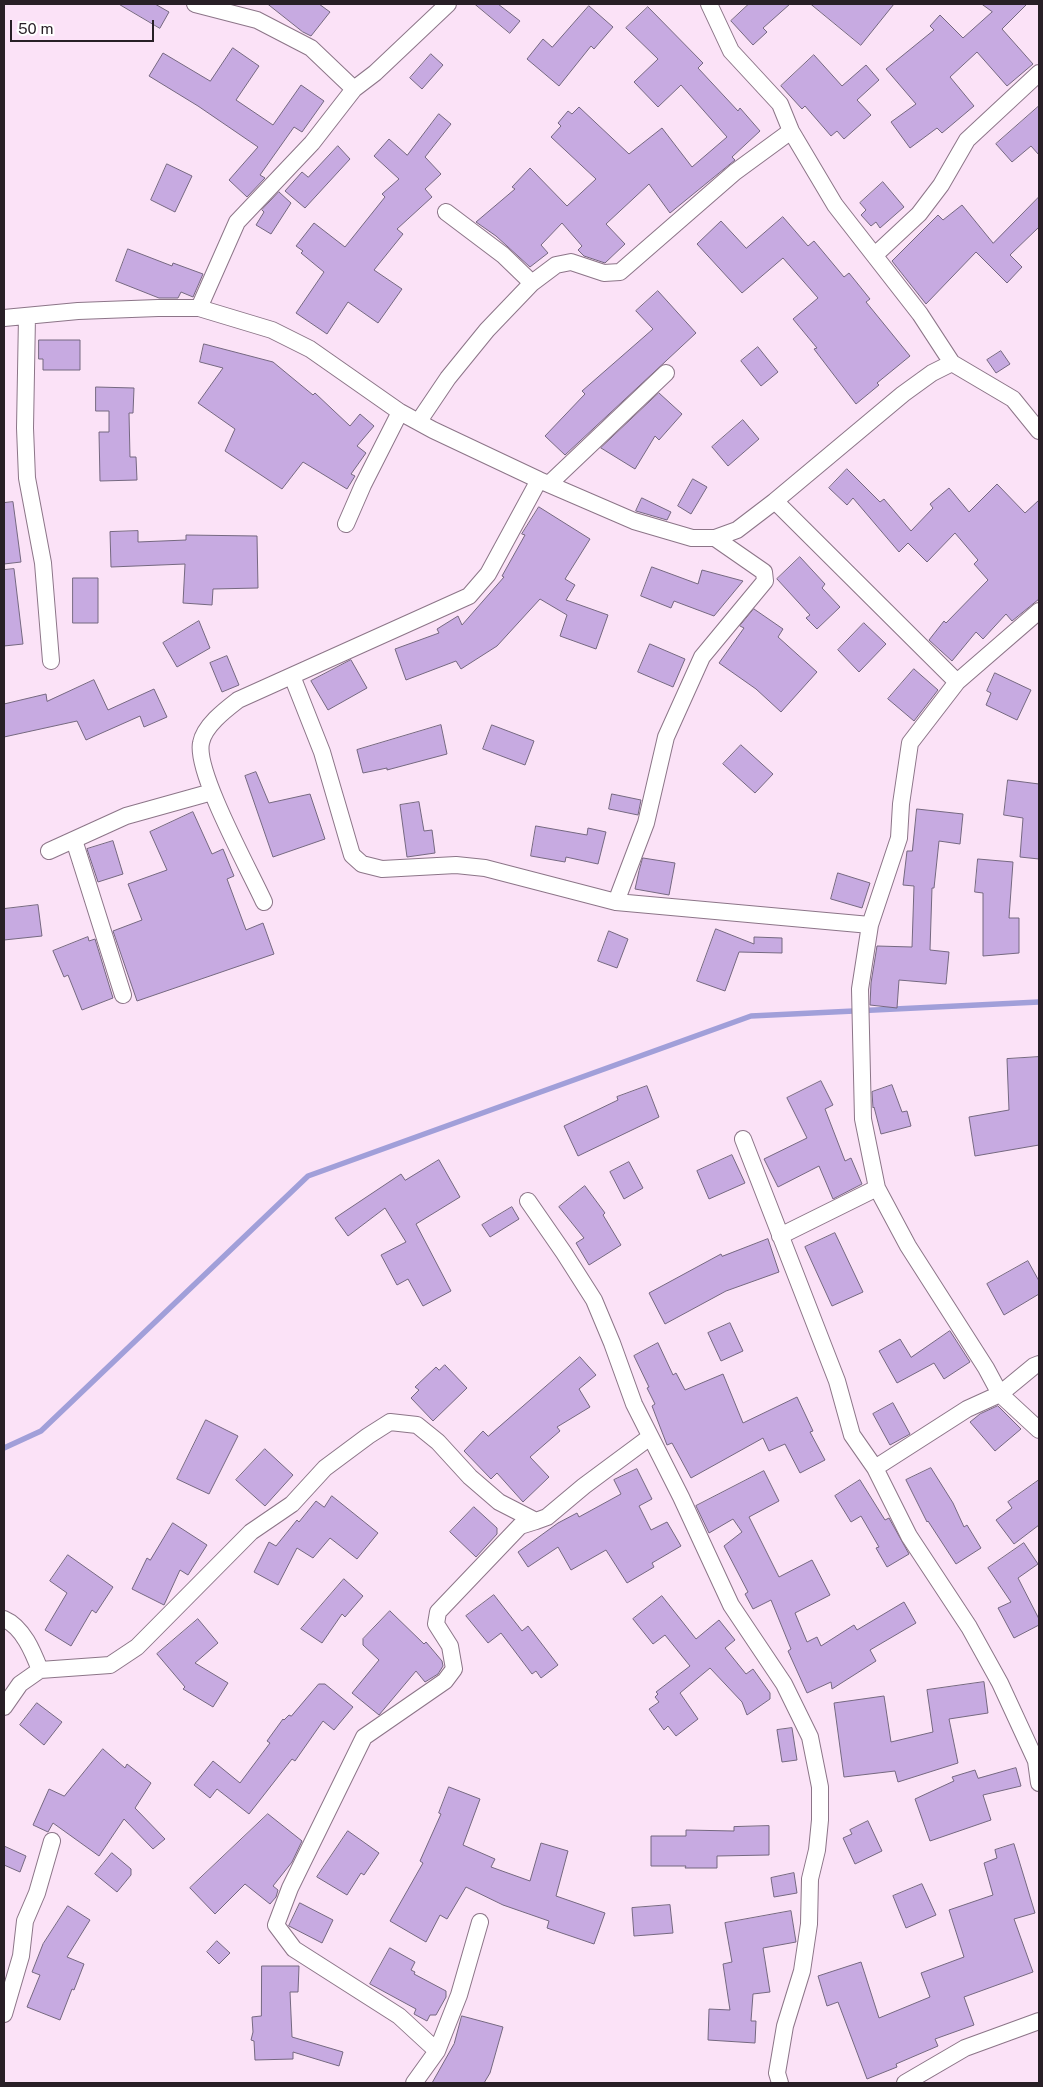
<!DOCTYPE html>
<style>
body{margin:0}
#map{position:relative;width:1043px;height:2087px;overflow:hidden;background:#fbe2f7;font-family:"Public Sans",sans-serif}
canvas{display:block}
.frame{position:absolute;inset:0;border:5px solid #281f26;pointer-events:none}
.scale{position:absolute;left:10px;top:20px;width:144px;height:22px;box-sizing:border-box;border:2px solid #281f26;border-top:0;padding-left:6px;font-size:15px;line-height:18px;white-space:nowrap;color:#281f26;-webkit-text-stroke:4px #fff;paint-order:stroke}
</style>
<div id="map">
<canvas width="1043" height="2087"></canvas>
<div class="frame"></div>
<div class="scale">50 m</div>
</div>
<script>
const ctx = document.querySelector('canvas').getContext('2d');
ctx.lineJoin = 'round';
function trace(path, color, width, dash) {
  ctx.strokeStyle = color;
  ctx.lineWidth = width;
  ctx.lineCap = dash ? 'butt' : 'round';
  ctx.setLineDash(dash || []);
  ctx.stroke(path);
}
function paint(path, color) {
  ctx.fillStyle = color;
  ctx.fill(path, 'evenodd');
}
const stream = new Path2D(`
 M4,1448L41,1431L308,1176L751,1016L1039,1002`);
const building = new Path2D(`
 M119,4H155L169,12L160,28Z
 M268,4H319L330,12L311,36L303,32Z
 M475,4H498L520,21L510,33Z
 M749,4H790L763,28L767,32L753,45L731,21Z
 M811,4H894L861,45Z
 M982,4H1027L1002,29L1033,64L1007,86L977,52L950,77L974,106L942,133L937,128L910,148L891,122L916,104L886,69L934,30L930,26L940,15L963,38L992,12Z
 M589,6L613,27L594,49L591,46L559,86L527,59L543,39L552,47Z
 M648,7L703,63L698,68L738,111L740,108L760,131L732,157L735,160L670,213L649,184L606,224L625,244L605,263L584,256L578,250L582,246L562,223L541,245L548,253L530,267L496,236L476,222L515,189L512,187L530,168L567,206L596,179L551,137L561,126L558,123L568,111L572,114L579,107L629,154L662,128L692,167L727,137L681,85L658,107L634,82L658,59L626,28Z
 M233,48L259,66L236,100L273,125L301,85L324,101L302,132L294,127L260,175L265,178L247,197L229,180L258,147L198,106L149,76L163,53L210,81Z
 M431,54L443,65L422,89L410,78Z
 M814,55L842,86L866,65L879,80L857,100L871,115L844,139L837,131L831,136L805,106L802,109L781,86Z
 M1039,106V155L1031,146L1012,162L996,144Z
 M439,114L451,124L425,157L441,174L425,189L432,197L397,229L403,234L374,270L402,289L378,323L348,302L327,334L296,313L324,272L301,253L303,251L296,246L314,223L345,247L385,197L382,194L399,179L374,156L389,139L407,155Z
 M338,146L350,159L305,208L285,191L302,172L308,177Z
 M167,164L192,176L175,212L151,200Z
 M883,182L904,207L880,228L876,222L871,226L861,215L866,210L860,203Z
 M279,192L291,203L271,234L256,225L264,212L262,210Z
 M1039,197V227L1010,255L1022,267L1007,283L976,252L926,304L892,261L938,215L943,220L962,205L993,243Z
 M783,217L808,246L814,241L844,277L849,273L870,299L866,302L910,356L877,383L879,385L856,404L814,349L817,348L793,319L818,298L783,258L742,293L697,244L721,221L746,248Z
 M128,249L172,266L173,263L203,274L193,297L181,292L178,298H159L116,281Z
 M658,291L696,333L565,455L545,436L585,394L582,391L653,329L636,311Z
 M39,340H80V370H43V359H39Z
 M204,344L273,362L313,395L315,393L350,426L360,414L374,426L357,446L366,453L351,474L355,476L347,489L303,462L282,489L225,451L235,429L198,403L223,368L200,362Z
 M758,347L778,372L761,386L741,361Z
 M1001,351L1010,364L996,373L987,360Z
 M96,387L134,388L133,413H129L130,457H136L137,480L100,481L99,432H109V411H96Z
 M659,393L682,414L659,440L655,436L635,469L601,448Z
 M743,420L759,439L728,466L712,447Z
 M847,469L880,502L884,499L911,531L933,508L930,504L949,488L969,512L997,484L1025,513L1039,500V599L1012,621L1006,614L983,639L976,632L952,661L929,640L944,621L946,623L988,580L974,564L978,560L955,533L927,562L908,543L899,552L853,498L847,505L829,488Z
 M693,479L707,487L691,514L678,506Z
 M642,498L671,512L667,520L636,511Z
 M13,502L21,562L4,564V503Z
 M539,507L590,539L565,579L575,585L566,600L608,615L596,649L560,636L567,615L540,599L497,646L461,669L456,661L406,680L395,649L439,633L437,629L458,616L462,625L504,577L502,576L525,535L522,534Z
 M138,531V542L186,540V535L257,536L258,588L213,589L212,605L183,603L185,564L111,567L110,532Z
 M800,557L825,584L822,588L840,607L817,629L806,618L810,615L777,579Z
 M652,567L698,584L702,570L743,581L714,616L674,601L671,608L641,596Z
 M14,569L23,644L4,646V570Z
 M73,578H98V623H73Z
 M754,609L783,629L778,637L817,672L781,712L756,689L719,663L744,628L740,626Z
 M199,621L210,648L177,667L163,643Z
 M864,623L886,644L859,672L838,650Z
 M650,644L685,659L673,687L638,672Z
 M227,656L239,685L222,692L210,663Z
 M351,660L367,688L328,710L311,681Z
 M914,669L938,690L914,721L888,699Z
 M995,673L1031,690L1017,720L986,705L991,693L987,691Z
 M94,680L108,710L154,689L167,717L144,727L140,716L86,740L77,721L4,737V704L46,694L47,701Z
 M441,725L447,754L387,770V768L363,773L357,750Z
 M492,725L534,741L525,765L483,749Z
 M741,745L773,774L755,793L723,764Z
 M256,772L269,803L310,794L325,839L273,857L245,776Z
 M1008,780L1039,784V859L1020,857L1023,818L1004,815Z
 M612,794L641,800L638,815L609,809Z
 M419,802L424,831L432,830L435,853L407,857L400,805Z
 M917,809L963,814L960,844L939,841L934,888H932L930,950L949,952L946,984L899,980L897,1008L870,1005L871,983L877,946L912,947L914,886L903,885L907,851H912Z
 M193,812L212,854L223,849L234,876L227,879L246,930L263,923L274,954L137,1001L113,931L142,920L128,884L167,870L150,832Z
 M536,826L587,835L588,828L606,832L598,864L566,857L565,862L531,856Z
 M113,841L123,874L98,882L87,849Z
 M643,858L675,863L669,895L635,889L639,871Z
 M978,859L1013,862L1009,918H1019V953L983,956V893L975,892Z
 M838,873L870,883L862,908L831,899Z
 M38,905L42,936L4,940V909Z
 M716,929L754,944V937L782,938V953L739,952L725,991L697,981Z
 M609,931L628,939L617,968L598,961Z
 M88,937L89,941L95,939L113,998L82,1010L68,975L64,977L53,951Z
 M1039,1057V1145L975,1156L969,1117L1009,1110L1007,1059Z
 M821,1081L833,1105L825,1109L845,1161L851,1158L862,1184L833,1199L819,1166L778,1187L764,1159L807,1138L787,1098Z
 M892,1085L902,1112L907,1111L911,1126L881,1134L874,1107L873,1108L872,1092Z
 M647,1086L659,1117L578,1156L564,1126L618,1100L617,1097Z
 M732,1155L745,1183L709,1199L697,1171Z
 M439,1160L460,1197L416,1224L451,1291L423,1306L408,1279L397,1285L381,1255L406,1242L385,1208L348,1236L335,1218L401,1174L405,1180Z
 M629,1162L643,1188L624,1199L610,1172Z
 M585,1186L605,1213L603,1215L621,1245L589,1265L576,1243L584,1238L559,1207Z
 M512,1207L519,1219L490,1237L482,1225Z
 M835,1233L863,1292L832,1306L805,1247Z
 M768,1239L779,1272L726,1291L665,1324L649,1293L721,1254L722,1256Z
 M1028,1261L1039,1281V1294L1004,1315L987,1284Z
 M730,1323L743,1351L721,1361L708,1333Z
 M950,1331L970,1362L944,1379L934,1363L897,1383L879,1351L900,1339L911,1357Z
 M658,1343L673,1375L676,1373L685,1390L723,1374L743,1423L797,1397L813,1431L810,1432L825,1460L800,1473L785,1444L769,1451L763,1438L691,1478L672,1443L667,1445L652,1406L655,1404L647,1388L649,1387L634,1356Z
 M580,1357L596,1375L579,1389L590,1407L557,1427L560,1431L530,1457L549,1477L523,1502L497,1473L491,1479L464,1451L483,1431L488,1436Z
 M445,1365L467,1388L433,1421L411,1398L419,1390L415,1387L436,1367L439,1370Z
 M893,1403L910,1434L890,1445L873,1414Z
 M998,1406L1021,1429L995,1451L970,1422L980,1414Z
 M206,1420L238,1436L209,1494L177,1479Z
 M265,1449L293,1475L265,1506L236,1480Z
 M931,1468L953,1503L964,1527L967,1525L981,1548L956,1564L928,1521L927,1522L906,1480Z
 M637,1469L652,1499L639,1506L651,1530L667,1522L681,1546L652,1563L654,1567L627,1583L606,1550L571,1570L558,1547L528,1567L518,1552L558,1523L577,1513L579,1517L621,1494L614,1480Z
 M764,1471L779,1501L749,1517L779,1577L812,1560L830,1595L795,1613L807,1642L817,1637L821,1646L854,1625L857,1630L904,1602L916,1623L870,1650L876,1661L832,1689L831,1682L807,1693L788,1651L791,1649L771,1600L753,1609L745,1594L748,1592L724,1546L742,1532L733,1519L709,1533L696,1506Z
 M860,1480L885,1520L889,1518L909,1554L887,1567L876,1548L879,1547L861,1516L851,1522L835,1496Z
 M1039,1480V1525L1014,1544L996,1520L1012,1508L1008,1502Z
 M332,1496L378,1533L357,1559L330,1538L313,1558L297,1548L278,1585L254,1572L269,1542L276,1546L297,1520L299,1522L316,1501L324,1507Z
 M474,1507L497,1528V1534L476,1557L450,1532Z
 M173,1523L207,1545L188,1575L180,1570L164,1605L132,1589L147,1558L150,1560Z
 M1024,1543L1038,1564L1018,1578L1039,1619V1625L1014,1638L998,1608L1011,1602L988,1568Z
 M68,1555L113,1587L96,1613L92,1610L71,1646L45,1630L67,1593L50,1581Z
 M344,1579L363,1596L345,1617L342,1614L322,1643L301,1629Z
 M494,1595L522,1631L528,1626L558,1665L541,1678L536,1671L532,1674L501,1633L488,1643L466,1616Z
 M662,1596L696,1639L719,1620L735,1640L725,1648L746,1674L753,1669L770,1693V1699L747,1715L742,1702L710,1668L680,1693L698,1719L676,1736L668,1726L664,1730L649,1709L659,1702L655,1697L658,1694L656,1692L690,1666L665,1635L653,1644L633,1619Z
 M390,1611L424,1644L426,1642L442,1661L443,1666L438,1674L425,1682L416,1671L379,1715L352,1693L379,1660L363,1645V1639Z
 M198,1619L218,1643L195,1663L228,1683L213,1707L183,1689L185,1687L157,1654Z
 M984,1682L988,1713L949,1719L958,1763L898,1782L895,1771L844,1777L834,1703L884,1696L891,1742L933,1732L927,1690Z
 M319,1684H325L353,1707L334,1730L323,1721L295,1761L292,1759L249,1814L217,1789L210,1798L194,1785L213,1761L240,1783L270,1743L267,1741L283,1719L284,1720L289,1715L291,1716Z
 M37,1703L62,1722L44,1745L20,1725Z
 M792,1728L797,1760L782,1762L777,1730Z
 M103,1749L125,1768L127,1764L151,1783L135,1808L165,1839L153,1849L124,1819L99,1856L53,1823L48,1832L33,1825L49,1789L64,1796Z
 M1016,1768L1021,1786L983,1795L991,1820L930,1841L915,1799L954,1781L952,1777L975,1770L978,1778Z
 M449,1787L480,1799L463,1845L495,1859L491,1867L530,1881L541,1843L568,1851L556,1896L605,1913L594,1944L547,1928L549,1921L503,1905L466,1887L447,1919L440,1915L426,1942L390,1921L423,1863L420,1861L441,1814L439,1813Z
 M268,1814L302,1841L292,1862L273,1886L278,1890L276,1897L270,1904L245,1884L215,1914L190,1888Z
 M868,1821L882,1851L855,1864L843,1838L852,1834L850,1830Z
 M769,1826V1855L717,1856V1868H685L686,1866H651V1836H686V1830L734,1831V1827Z
 M348,1831L379,1853L364,1875L361,1873L347,1895L317,1877Z
 M1014,1844L1035,1913L1014,1919L1033,1972L964,1997L974,2025L935,2039L938,2046L896,2064L897,2067L867,2079L838,2002L827,2006L818,1976L861,1962L879,2018L930,1997L921,1973L964,1957L949,1910L993,1895L984,1863L997,1858L995,1850Z
 M4,1846L26,1856L20,1872L4,1865Z
 M112,1853L131,1869V1875L117,1892L95,1874Z
 M794,1873L797,1893L774,1897L771,1878Z
 M922,1884L936,1915L906,1928L893,1896Z
 M300,1903L333,1920L322,1943L289,1926Z
 M670,1905L673,1933L634,1936L632,1908Z
 M68,1906L90,1920L67,1957L84,1964L74,1990L72,1989L60,2020L27,2007L40,1975L32,1972L43,1944Z
 M791,1911L796,1942L763,1948L770,1992L753,1994L751,2021H756L755,2043L708,2040L709,2009L730,2010L723,1964L732,1962L725,1923Z
 M217,1941L230,1953L219,1964L207,1952Z
 M390,1948L415,1962L411,1970L415,1972L414,1974L446,1991V1997L436,2015H430L427,2021L414,2014L416,2009L370,1984Z
 M262,1966H299L298,1992H290L292,2037L343,2052L339,2066L293,2052V2059L255,2060L254,2041L251,2040L253,2032L252,2017L261,2016Z
 M462,2016L503,2027L490,2073L484,2083H432L454,2044Z`);
const minor = new Path2D(`
 M195,4L257,20L311,48L354,89
 M709,4L731,51L780,104L791,131L835,205L920,314L952,363
 M446,212L503,255L532,283
 M875,255L919,214L941,185L967,140L1039,73
 M199,308L237,222L312,143L354,89L375,73L448,4
 M27,316L25,428L27,478L43,563L51,661
 M4,318L78,311L158,308H199L272,330L310,349L400,412L433,430L539,480L634,521L692,538H715L737,530L775,501L903,394L932,373L952,363L1013,399L1039,431
 M419,421L448,378L487,330L532,283L556,265L571,262L604,273L620,272L735,172L791,131
 M549,484L666,373
 M775,501L957,682
 M346,524L363,485L400,412
 M1039,611L957,682L910,743L901,804L899,838L870,925L860,989L863,1119L877,1188L908,1246L986,1368L1000,1394L1039,1430
 M292,676L322,752L352,855L362,864L382,869L456,865L485,868L616,902L870,925
 M74,840L123,995
 M49,851L126,816L212,792
 M264,902C250,871 195,772 201,743C204,726 225,710 238,700L469,596L488,574L539,480
 M616,902L646,823L666,737L702,657L765,581L764,572L715,538
 M743,1139L837,1381L852,1435L875,1468L909,1536L969,1627L1000,1683L1036,1761L1039,1783
 M528,1201L564,1253L594,1300L612,1343L634,1404L681,1497L731,1605L784,1684L810,1737L820,1787V1820L817,1850L810,1879L809,1924L802,1971L785,2026L777,2073L780,2083
 M780,1236L877,1188
 M875,1468L967,1409L1000,1394L1034,1366L1039,1364
 M4,1619C23,1627 33,1652 40,1670
 M4,1707L20,1684L40,1670L110,1665L137,1647L251,1532L292,1504L325,1468L368,1436L390,1422L417,1425L438,1442L470,1477L499,1502L536,1521L547,1517L584,1486L650,1437
 M4,2014L21,1956L25,1921L37,1893L52,1841
 M437,2051L399,2016L294,1949L276,1925L290,1888L364,1737L445,1681L454,1669L450,1646L436,1624L438,1612L520,1526L536,1521
 M414,2083L437,2051L459,1995L480,1922
 M905,2083L965,2048L1039,2021`);
trace(stream, '#a19fd9', 5.5);
paint(building, '#c7aae1');
trace(building, '#756880', 1);
trace(minor, '#8c7588', 18);
trace(minor, '#fff', 16);
</script>
